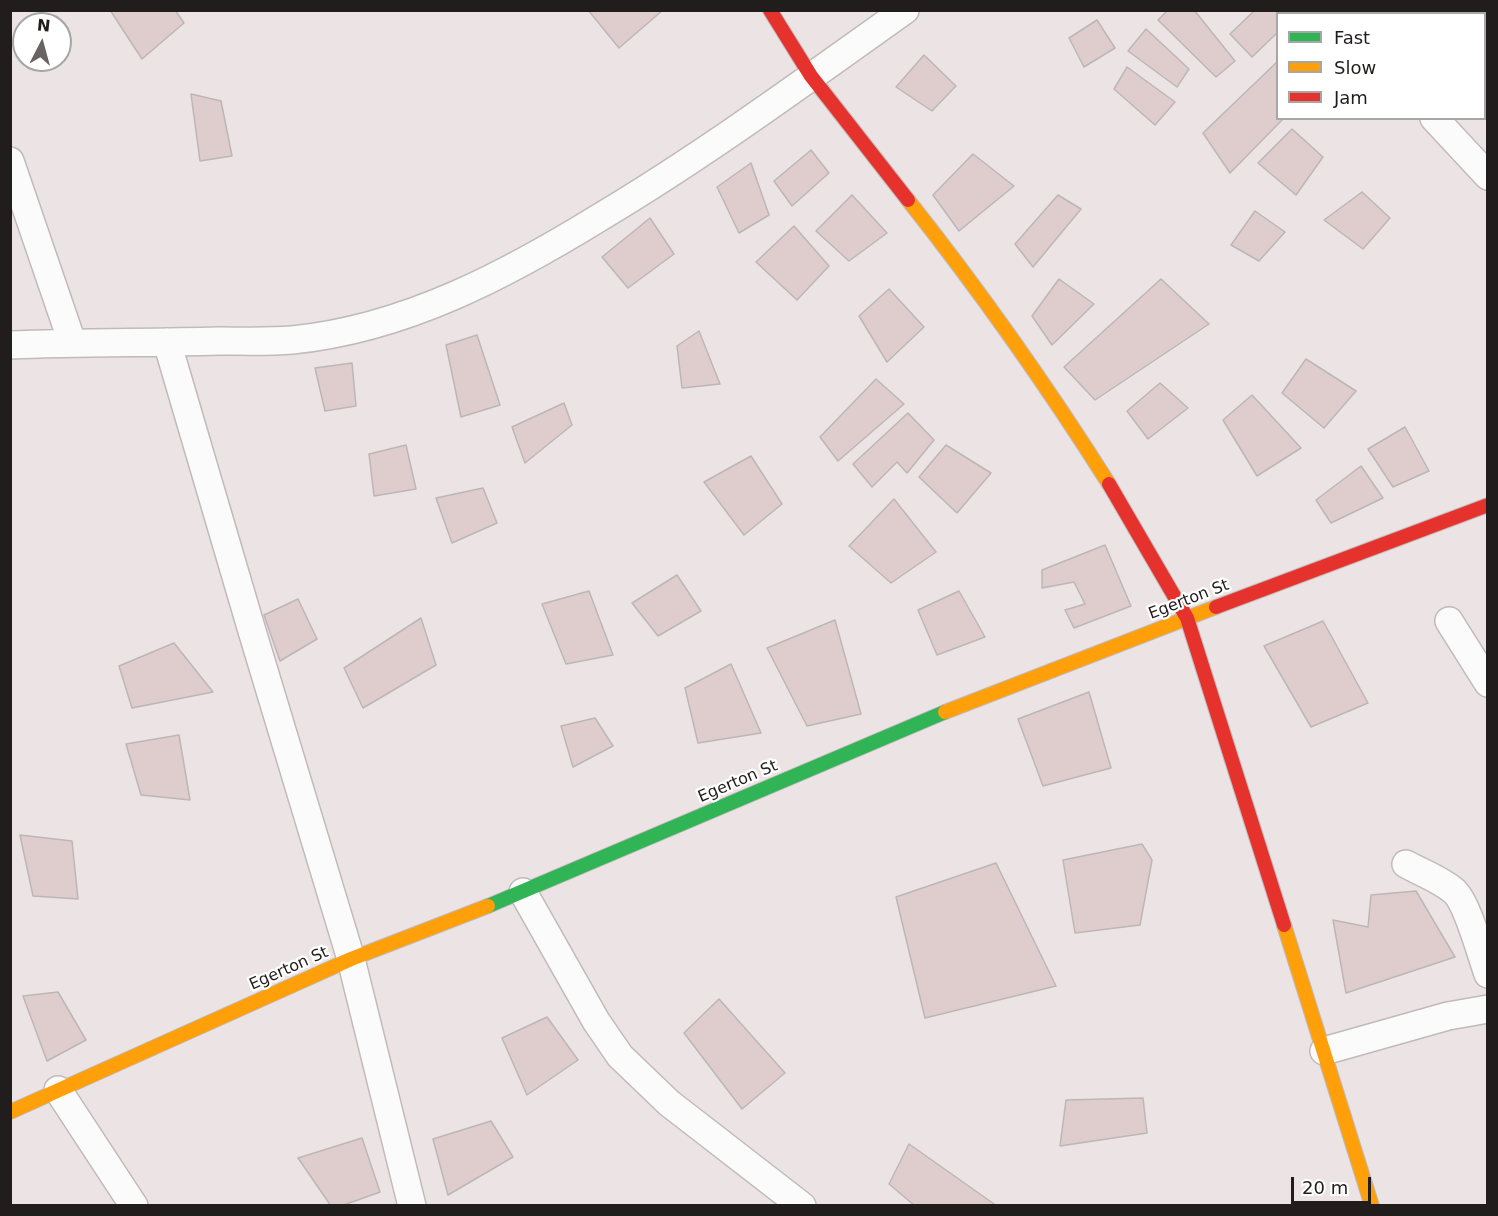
<!DOCTYPE html>
<style>
body{margin:0}
#map{position:relative;width:1498px;height:1216px;overflow:hidden;background:#ece4e4;font-family:"DejaVu Sans",sans-serif}
canvas{display:block}
.frame{position:absolute;inset:0;border:12px solid #221d1d;pointer-events:none}
.legend{position:absolute;left:1276px;top:12px;width:210px;height:108px;box-sizing:border-box;background:#fff;border:2px solid #a7a5a5;margin:0;padding:8px 10px;list-style:none;font-size:18px;color:#221d1d}
.legend li{display:flex;align-items:center;gap:12px;height:30px}
.legend b{width:30px;border:2px solid #a7a5a5}
.north{position:absolute;left:12px;top:12px;width:60px;height:60px;box-sizing:border-box;background:#fff;border:2px solid #a7a5a5;border-radius:50%;rotate:6deg;font-size:16px;font-weight:700;line-height:24px;text-align:center;color:#221d1d}
.north::after{content:'';display:block;margin:auto;width:21px;height:27px;background:#696363;clip-path:polygon(50% 0,100% 100%,50% 72%,0 100%)}
.scale{position:absolute;left:1291px;top:1177px;width:80px;height:27px;box-sizing:border-box;border:3px solid #221d1d;border-top:0;padding-left:8px;font-size:18px;line-height:21px;white-space:nowrap;color:#221d1d;-webkit-text-stroke:4px #fff;paint-order:stroke}
</style>
<div id="map">
<canvas width="1498" height="1216"></canvas>
<div class="frame"></div>
<ul class="legend">
<li><b style="height:8px;background:#30b455"></b>Fast</li>
<li><b style="height:8px;background:#ff9f0a"></b>Slow</li>
<li><b style="height:8px;background:#e5322d"></b>Jam</li>
</ul>
<div class="north">N</div>
<div class="scale">20 m</div>
</div>
<script>
const ctx = document.querySelector('canvas').getContext('2d');
ctx.lineJoin = 'round';
function paint(path, color) {
  ctx.fillStyle = color;
  ctx.fill(path, 'evenodd');
}
function trace(path, color, width, dash) {
  ctx.strokeStyle = color;
  ctx.lineWidth = width;
  ctx.lineCap = dash ? 'butt' : 'round';
  ctx.setLineDash(dash || []);
  ctx.stroke(path);
}
function drawText(font, color, halo, rows, align = 'center') {
  ctx.font = font + ' "DejaVu Sans",sans-serif';
  ctx.lineWidth = 4.5;
  ctx.setLineDash([]);
  ctx.textBaseline = 'middle';
  ctx.strokeStyle = halo;
  ctx.fillStyle = color;
  for (const [text, x, y, turn = 0] of rows) {
    ctx.save();
    ctx.translate(x, y);
    ctx.rotate((+turn || 0) * Math.PI / 180);
    ctx.textAlign = isNaN(turn) ? turn : align;
    if (halo) ctx.strokeText(text, 0, 0);
    ctx.fillText(text, 0, 0);
    ctx.restore();
  }
}
const building = new Path2D(`
 M110,10H175L184,23L142,59Z
 M588,10H663L619,48Z
 M1168,10H1194L1235,61L1216,77L1158,20Z
 M1255,10H1275L1278,14V32L1252,57L1230,34Z
 M1097,20L1115,48L1084,67L1069,38Z
 M1146,29L1189,69L1177,87L1128,51Z
 M924,55L956,86L932,111L896,87Z
 M1278,61V118H1284L1230,173L1203,133Z
 M1127,67L1175,102L1155,125L1114,89Z
 M1488,76V112L1484,110V79Z
 M191,94L221,101L232,156L200,161Z
 M1292,129L1323,157L1296,195L1258,163Z
 M811,150L829,173L792,206L774,181Z
 M973,154L1014,186L959,231L933,195Z
 M751,163L769,215L739,233L717,187Z
 M1362,192L1390,218L1363,249L1324,220Z
 M852,195L887,233L849,261L816,231Z
 M1058,195L1081,209L1033,267L1015,244Z
 M1255,211L1285,232L1259,261L1231,245Z
 M650,218L674,254L628,288L602,257Z
 M794,226L829,266L797,300L756,262Z
 M1059,279L1094,304L1052,345L1032,316Z
 M1161,279L1209,324L1095,400L1064,367Z
 M889,289L924,327L887,362L859,316Z
 M699,331L720,384L682,388L677,346Z
 M477,335L500,405L461,417L446,345Z
 M1306,359L1356,391L1324,428L1282,393Z
 M352,363L356,406L325,411L315,368Z
 M876,379L904,404L838,461L820,437Z
 M1160,383L1188,408L1148,439L1127,411Z
 M1252,395L1301,448L1257,476L1223,420Z
 M564,403L572,425L525,463L512,427Z
 M908,413L934,440L907,473L897,462L872,487L853,464Z
 M1405,427L1429,471L1393,487L1368,449Z
 M406,445L416,489L374,496L369,454Z
 M946,445L991,473L957,513L919,477Z
 M751,456L782,504L744,535L704,482Z
 M1361,466L1383,498L1331,523L1316,500Z
 M483,488L497,523L452,543L436,498Z
 M894,499L936,552L891,583L849,546Z
 M1105,545L1131,606L1074,628L1065,610L1085,604L1074,582L1042,588V570Z
 M677,575L701,611L658,636L632,603Z
 M589,591L613,655L566,664L542,604Z
 M959,591L985,637L937,655L918,610Z
 M298,599L317,639L280,661L264,615Z
 M421,618L436,665L363,708L344,668Z
 M835,620L861,714L807,726L767,648Z
 M1323,621L1368,703L1311,727L1264,646Z
 M174,643L213,692L132,708L119,666Z
 M731,664L761,733L698,743L685,688Z
 M1089,692L1111,768L1043,786L1018,719Z
 M595,718L613,746L573,767L561,726Z
 M179,735L190,800L141,795L126,744Z
 M20,835L72,841L78,899L33,896Z
 M1142,844L1152,860L1140,925L1075,933L1063,860Z
 M996,863L1056,986L925,1018L896,897Z
 M1416,891L1455,957L1346,993L1333,920L1368,927L1371,895Z
 M58,992L86,1040L47,1061L23,996Z
 M719,999L785,1073L742,1109L684,1033Z
 M547,1017L578,1060L527,1095L502,1038Z
 M1143,1098L1147,1133L1060,1146L1066,1100Z
 M491,1121L513,1157L448,1195L433,1139Z
 M362,1138L380,1192L341,1206H331L298,1158Z
 M909,1144L997,1206H915L889,1184Z`);
const street = new Path2D(`
 M1332,10L1335,14
 M1434,118L1488,176
 M10,161L72,342
 M167,342L252,631L351,959L412,1206
 M10,345C80,342 149,343 218,341C243,341 268,342 292,340C405,329 508,274 602,216C707,153 805,81 905,10
 M1449,621L1488,683
 M1406,864C1422,873 1442,880 1455,892C1468,905 1481,955 1488,974
 M523,892L596,1021L620,1056L669,1103L802,1206
 M1324,1051L1448,1016L1488,1009
 M58,1090L134,1206`);
const fast = new Path2D(`
 M488,906L945,712`);
const slow = new Path2D(`
 M908,200C980,291 1047,386 1109,484
 M945,712L1216,607
 M1284,925L1372,1206
 M10,1112L351,959L488,906`);
const jam = new Path2D(`
 M770,10L811,76L908,200
 M1109,484L1187,618L1284,925
 M1216,607L1488,505`);
const streetNames = [
 ["Egerton St",1189,600,-21],
 ["Egerton St",738,782,-23],
 ["Egerton St",289,969,-24]
];
paint(building, '#dfcdcd');
trace(building, '#bdb6b6', 1.5);
trace(street, '#c0baba', 30);
trace(fast, '#c0baba', 16);
trace(slow, '#c0baba', 16);
trace(jam, '#c0baba', 16);
trace(street, '#fcfbfb', 27);
trace(fast, '#30b455', 14);
trace(slow, '#ff9f0a', 14);
trace(jam, '#e5322d', 14);
drawText('16px', '#221d1d', '#fff', streetNames);
</script>
